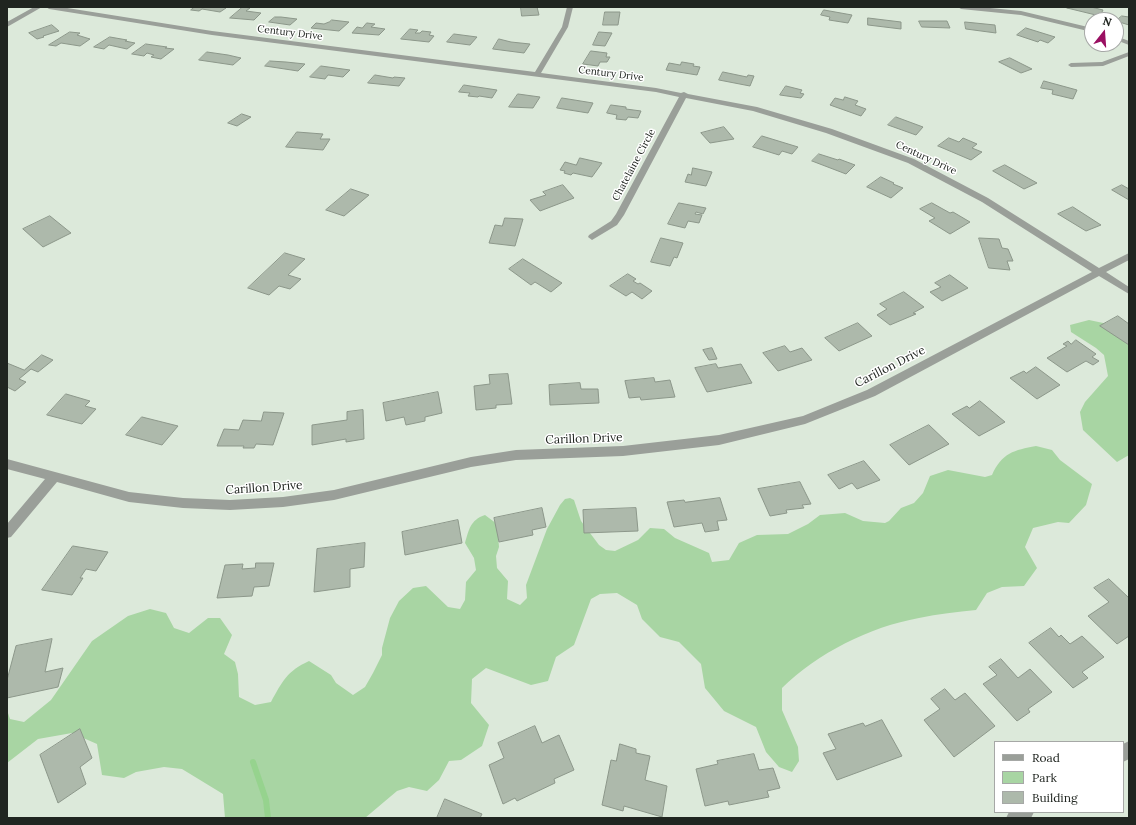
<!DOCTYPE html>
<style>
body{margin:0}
#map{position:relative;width:1136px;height:825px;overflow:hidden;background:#dce9da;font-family:Lora,serif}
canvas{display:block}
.frame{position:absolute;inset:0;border:8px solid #202520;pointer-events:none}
.legend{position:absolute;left:994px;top:741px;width:130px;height:72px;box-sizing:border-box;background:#fff;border:1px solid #a6a8a6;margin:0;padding:5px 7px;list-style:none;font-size:12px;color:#202520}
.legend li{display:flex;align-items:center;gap:8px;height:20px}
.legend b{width:20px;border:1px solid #a6a8a6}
.north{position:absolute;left:1084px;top:12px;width:40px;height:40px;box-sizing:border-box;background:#fff;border:1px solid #a6a8a6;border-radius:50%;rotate:17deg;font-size:11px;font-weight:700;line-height:16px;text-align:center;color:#202520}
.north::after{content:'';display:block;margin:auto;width:14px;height:18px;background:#9a1062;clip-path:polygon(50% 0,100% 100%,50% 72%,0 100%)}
</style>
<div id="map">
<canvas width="1136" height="825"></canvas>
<div class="frame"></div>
<ul class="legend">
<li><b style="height:5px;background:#9a9f99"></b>Road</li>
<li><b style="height:11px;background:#a8d5a3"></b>Park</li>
<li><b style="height:11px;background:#adb9ab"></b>Building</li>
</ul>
<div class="north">N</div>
</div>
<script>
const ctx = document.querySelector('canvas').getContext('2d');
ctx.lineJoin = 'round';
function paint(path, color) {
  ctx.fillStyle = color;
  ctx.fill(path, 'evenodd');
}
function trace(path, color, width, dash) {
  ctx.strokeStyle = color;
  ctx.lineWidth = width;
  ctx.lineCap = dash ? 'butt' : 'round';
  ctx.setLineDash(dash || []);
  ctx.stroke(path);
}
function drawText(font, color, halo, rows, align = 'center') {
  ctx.font = font + ' Lora,serif';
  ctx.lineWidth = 3;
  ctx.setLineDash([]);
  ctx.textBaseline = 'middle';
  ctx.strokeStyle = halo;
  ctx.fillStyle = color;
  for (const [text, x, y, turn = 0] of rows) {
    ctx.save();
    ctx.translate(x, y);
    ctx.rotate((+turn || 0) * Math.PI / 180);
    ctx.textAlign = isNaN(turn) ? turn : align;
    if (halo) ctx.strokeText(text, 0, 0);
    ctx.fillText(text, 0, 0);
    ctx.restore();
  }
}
const green = new Path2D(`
 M1089,320L1108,324L1129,337V455L1117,462L1083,430L1080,412L1085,402L1108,376L1104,355L1096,348L1071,332L1070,325Z
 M1036,446L1052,450L1060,460L1092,484L1086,505L1069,523L1058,522L1033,528L1025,547L1037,568L1024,586L1002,587L987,593L976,610C957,612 938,614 919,618C869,627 818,653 782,688V710L798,747L799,761L792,772L779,767L766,752L756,727L724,711L705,688L701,664L679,642L660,637L642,619L637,605L617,593L600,594L591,599L574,645L556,657L548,681L531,685L486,668L472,679L471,703L489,725L482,746L461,760L449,761L439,780L427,791L409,787L397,791L365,818H225L223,794L182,769L164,767L136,772L124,778L102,775L97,744L72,733L38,739L7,763V710L10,719L24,722L51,700L92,641L128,616L150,609L166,613L174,628L189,633L208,618H220L232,635L224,654L235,662L238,674L239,697L255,705L271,702C282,682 287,671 309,661L331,675L336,683L353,695L365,687L373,673L382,655V648L390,618L399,601L413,588L426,586L448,607L460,609L465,600L466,582L476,570L474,558L465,543C469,530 470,520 485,515L497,524L499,547L496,556L497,568L508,581L507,599L520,605L527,598L526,585L547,529L560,505L565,499L570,498L574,500L581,521L599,545L606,550L615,551L638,540L650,528L664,529L675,538L709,553L712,562L729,560L739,543L757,535L788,534L808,524L820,515L845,513L863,521L885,523L889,521L901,508L914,503L923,493L930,476L948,470L985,477L992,475C1002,453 1014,450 1036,446Z`);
const stream = new Path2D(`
 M253,762L266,800L268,818`);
const building = new Path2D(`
 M195,7H223L226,8L220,12L202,9L199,11L191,10Z
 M243,7L250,8L246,11L261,13L254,20L230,18Z
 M521,7H537L539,15L522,16Z
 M1091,7L1103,10L1100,16L1067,8Z
 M824,10L852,15L848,23L829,20L830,17L821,15Z
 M605,12H620L618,25H603Z
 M1122,16L1129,17V25L1116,21Z
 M275,17H281L297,19L290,25L269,22Z
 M868,18L901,22V29L868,25Z
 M332,20L349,22L339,31L311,28L316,23L324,24L329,22Z
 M919,21H947L950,28L922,27Z
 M965,22L995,25L996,33L966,29Z
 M367,23L375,24L371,27L385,29L379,35L352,33L357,27L362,28Z
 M52,25L59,31L43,36L44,37L37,39L29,33Z
 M1026,28L1055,37L1048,43L1040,40L1038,42L1017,35Z
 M410,29L418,30L415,33H420L422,31L431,32L429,35L434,36L429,42L401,39Z
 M70,32L80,33L77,35L90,39L80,46L61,43L56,46L49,45Z
 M599,32L612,33L605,46L593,45Z
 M454,34L477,37L470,45L447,42Z
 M110,37L127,40L125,41L135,43L127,49L109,45L104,49L94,47Z
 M499,39L511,42L530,44L524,53L493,49Z
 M146,44L167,47L165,48L174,49L161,59L151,57L154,55L147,53L144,56L132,54Z
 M591,51L607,53L606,57H610L607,62H600L598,66L583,64Z
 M207,52L228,55L241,58L233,65L199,60Z
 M1010,58L1032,69L1021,73L999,62Z
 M270,61L286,62L305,64L298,71L265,66Z
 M682,62L694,64L693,66L700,67L697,75L666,70L669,63L680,65Z
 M321,66L350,70L343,77L328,75L325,79L310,77Z
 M723,72L747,77L748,75L754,76L750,86L719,80Z
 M375,75L393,78L394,77L405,78L399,86L368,83Z
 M1044,81L1077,90L1073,99L1052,94L1053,90L1041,88Z
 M464,85L497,90L492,98L479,96L478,97L468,96L470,93L459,92Z
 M786,86L802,90L800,93L804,94L801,98L780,95Z
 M518,94L540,97L533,108L509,107Z
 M845,97L858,101L855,105L866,109L861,116L830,105L835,98L843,100Z
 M562,98L593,103L588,113L557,108Z
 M611,105L626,107V109L641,111L638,118L628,117L626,120L616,119L617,115L607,113Z
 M242,114L251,117L237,126L228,123Z
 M896,117L923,127L916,135L888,125Z
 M724,127L734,139L710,143L701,133Z
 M297,132L323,134L320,139H330L323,150L286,147Z
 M762,136L798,147L792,154L782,151L779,155L753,147Z
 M949,138L959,142L963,138L977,144L972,148L982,152L971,160L938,146Z
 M819,154L838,160L839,159L855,165L846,174L812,161Z
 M580,158L602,163L592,177L573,173L571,175L564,173L565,171L560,170L565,162L576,165Z
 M1005,165L1037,183L1024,189L993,171Z
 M693,168L712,172L706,186L685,182L688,174L691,175Z
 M881,177L894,183L893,184L903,188L891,198L867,187Z
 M563,185L574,198L540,211L530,200L546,195L543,192Z
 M1122,185L1129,189V200L1112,190Z
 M351,189L369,195L344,216L326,210Z
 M679,203L706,208L703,214L696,212L695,214L702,215L699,223L688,221L685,228L668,224Z
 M932,203L950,213L953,212L970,222L950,234L929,221L935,218L920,209Z
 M1073,207L1101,225L1086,231L1058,214Z
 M50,216L71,233L43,247L23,229Z
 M505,218L523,219L515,246L489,243L495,225L502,226Z
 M661,238L683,243L677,258L674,257L670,266L651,262Z
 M979,238L999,239L1002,248L1008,249L1013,261H1007L1010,270L989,268Z
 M285,253L305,259L288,275L301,279L290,289L279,286L269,295L248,288Z
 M523,259L562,283L551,292L535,282L531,285L509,269Z
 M628,274L636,279L633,281L638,284L640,283L652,291L642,299L632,292L626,296L610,286Z
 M950,275L968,288L942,301L930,292L941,287L935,283Z
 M904,292L924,307L913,313L916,314L890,325L877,315L887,309L880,304Z
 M1118,316L1129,324V345L1100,326Z
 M858,323L872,336L839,351L825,338Z
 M1076,340L1096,354L1092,357L1099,361L1093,365L1086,361L1067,372L1047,358L1067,346L1063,344L1068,341L1071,344Z
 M785,346L790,352L802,348L812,360L778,371L763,353Z
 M712,348L717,359L709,360L703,350Z
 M42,355L53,360L38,372L31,369L19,379L26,382L15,391L7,387V363L24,370Z
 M716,364L718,368L741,364L752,383L707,392L695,368Z
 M1036,367L1060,385L1037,399L1010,378L1024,371L1026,373Z
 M508,374L512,404L496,405V408L476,410L474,386L490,384L489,375Z
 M654,378L655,382L670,380L675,397L641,400L640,397L629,398L625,381Z
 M580,383L581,389H598L599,403L550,405L549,385Z
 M438,392L442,413L425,417V421L406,425L404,417L386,421L383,403Z
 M66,394L90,401L85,406L96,409L82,424L47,415Z
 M980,401L1005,422L979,436L952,414L967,406L969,408Z
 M363,410L364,439L346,442V439L312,445V425L347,420V412Z
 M264,412L284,413L273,445L256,444L254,448H243L244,446H217L224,429L239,430L243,420L261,421Z
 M142,417L178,426L162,445L126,435Z
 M929,425L949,444L909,465L890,445Z
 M864,461L880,480L857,489L852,483L839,489L828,475Z
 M800,482L811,504L802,505L804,508L786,510L787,513L770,516L758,489Z
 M720,498L727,520L717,521L719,530L705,532L702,523L674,527L667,502L684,500L685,502Z
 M542,508L546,527L532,530L533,535L499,542L494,518Z
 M636,508L638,531L584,533L583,510Z
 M458,520L462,543L405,555L402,532Z
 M365,543L364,567L350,569V587L314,592L317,549Z
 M73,546L108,552L96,571L86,569L80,578H83L72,595L42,590Z
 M256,563H274L269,586L254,587L252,596L217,598L225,565L243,564L242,569L255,568Z
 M1109,579L1129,598V636L1117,644L1088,616L1109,602L1094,588Z
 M1051,628L1059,637L1061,635L1070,644L1082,636L1104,657L1082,672L1088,678L1073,688L1029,643Z
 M52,639L45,672L63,668L58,687L7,698V680L16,646Z
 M1001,659L1018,678L1030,669L1052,692L1028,709L1030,712L1017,721L983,684L997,675L989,667Z
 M945,689L955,700L965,693L995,726L954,757L924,720L940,709L931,699Z
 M882,720L902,756L837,780L823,753L836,749L828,734L863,723L865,726Z
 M535,726L542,743L559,735L574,770L554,779L555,783L517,801L515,798L503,804L489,765L504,758L498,743Z
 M80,729L92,758L80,767L86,784L58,803L40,755Z
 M620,744L636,749V753L650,756L645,780L667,786L662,817L624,806L623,811L602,805L611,760L616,761Z
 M754,754L759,770L773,768L780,788L767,791L769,797L729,805L728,801L705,806L696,769L718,764L717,761Z
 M445,799L482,814L480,818H437Z`);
const minor = new Path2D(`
 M34,7H42L7,27V22Z
 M46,7H61L212,31L535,72L562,27L567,7H573L568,27L541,73L656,88L681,93L684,92L688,94L757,107L832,129L914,159L988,198L1099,268L1129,253V260L1106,272L1129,287V294L1099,276L875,396L805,424L719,445L623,456L516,460L471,467L334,500L283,507L230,510L183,508L129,502L57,482L11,537L7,538V524L45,479L7,469V459L129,492L183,498L230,500L283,497L334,490L471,457L516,450L623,446L719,435L803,416L867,390L1092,272L982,202L908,163L826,133L753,111L686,98L624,215L617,225L592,240L588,237L589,235L611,221L616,214L679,97L656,92L212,35L49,9Z
 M958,7H980L1021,11L1092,28V32L1021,15L961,9Z
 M1116,36L1129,41V45L1116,40Z
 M1129,52V56L1103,66L1071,67L1068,65L1071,63L1102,62Z
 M1129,741V759L1123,762V744Z
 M1009,812H1034L1031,818H1006Z`);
const farStreetnames = [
 ["Century Drive",290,33,7],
 ["Century Drive",611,74,7],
 ["Century Drive",926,158,25],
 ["Chatelaine Circle",634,165,-62]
];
const streetNames = [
 ["Carillon Drive",890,367,-27],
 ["Carillon Drive",584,439,-2],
 ["Carillon Drive",264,488,-4]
];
paint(green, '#a8d5a3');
trace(stream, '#96d38e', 6);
paint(building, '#adb9ab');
trace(building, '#8c978a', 1);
paint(minor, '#9a9f99');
drawText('10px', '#202520', '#fff', farStreetnames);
drawText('12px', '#202520', '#fff', streetNames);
</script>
